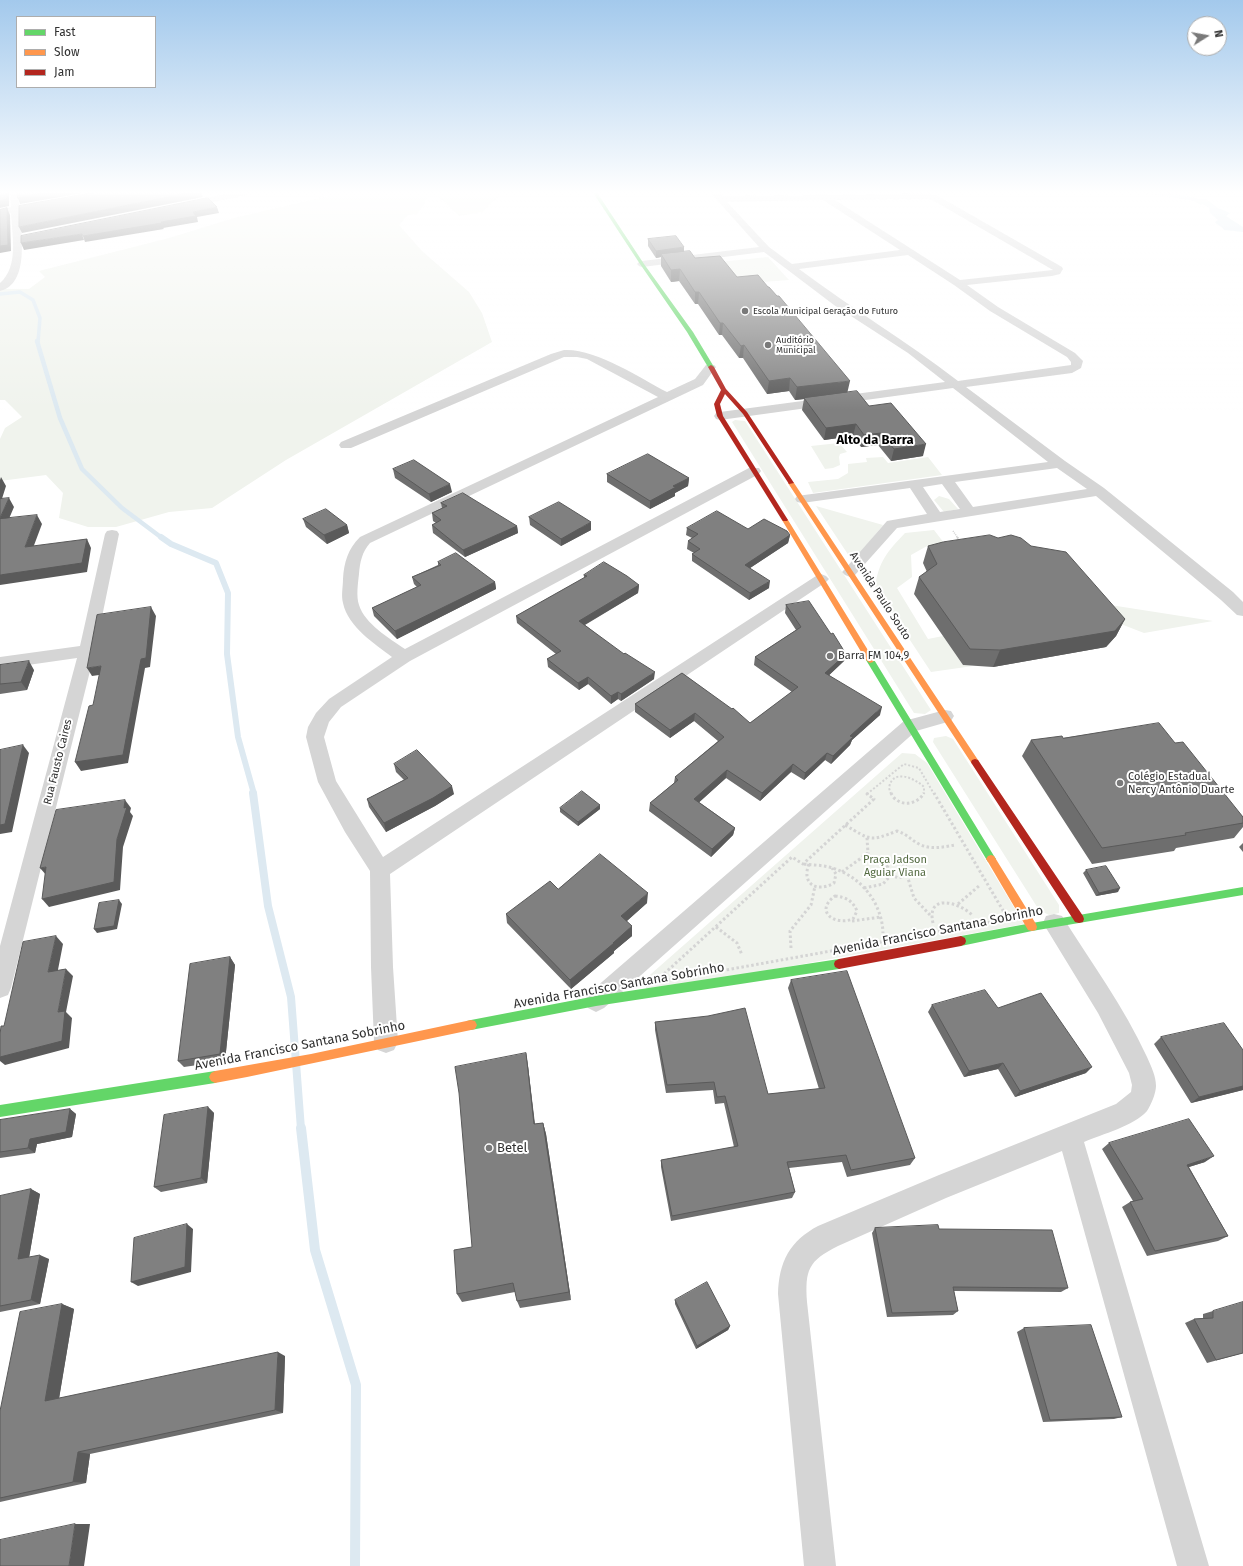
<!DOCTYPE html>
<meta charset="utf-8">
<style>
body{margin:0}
#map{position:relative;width:1243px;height:1566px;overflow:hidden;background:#fff;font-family:"Fira Sans",sans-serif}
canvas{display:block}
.legend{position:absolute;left:16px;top:16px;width:140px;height:72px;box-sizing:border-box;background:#fff;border:1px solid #adadad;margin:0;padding:5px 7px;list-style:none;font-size:12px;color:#313131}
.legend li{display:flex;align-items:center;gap:8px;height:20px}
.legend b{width:20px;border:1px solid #adadad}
.north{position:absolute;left:1187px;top:16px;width:40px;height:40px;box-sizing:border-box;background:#fff;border:1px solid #adadad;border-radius:50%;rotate:79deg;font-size:11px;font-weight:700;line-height:16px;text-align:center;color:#313131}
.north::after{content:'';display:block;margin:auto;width:14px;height:18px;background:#797979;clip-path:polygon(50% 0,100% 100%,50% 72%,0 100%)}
</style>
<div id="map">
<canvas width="1243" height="1566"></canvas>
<ul class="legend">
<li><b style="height:5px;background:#63d668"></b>Fast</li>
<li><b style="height:5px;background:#ff974d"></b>Slow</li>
<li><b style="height:5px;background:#b3261e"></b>Jam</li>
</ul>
<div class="north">N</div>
</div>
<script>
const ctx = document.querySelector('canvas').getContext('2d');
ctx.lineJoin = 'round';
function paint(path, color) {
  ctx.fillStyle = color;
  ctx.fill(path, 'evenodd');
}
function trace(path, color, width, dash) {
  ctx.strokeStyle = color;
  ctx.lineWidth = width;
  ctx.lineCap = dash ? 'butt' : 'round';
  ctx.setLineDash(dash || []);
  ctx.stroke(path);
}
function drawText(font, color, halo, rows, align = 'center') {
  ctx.font = font + ' "Fira Sans",sans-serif';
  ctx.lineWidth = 4;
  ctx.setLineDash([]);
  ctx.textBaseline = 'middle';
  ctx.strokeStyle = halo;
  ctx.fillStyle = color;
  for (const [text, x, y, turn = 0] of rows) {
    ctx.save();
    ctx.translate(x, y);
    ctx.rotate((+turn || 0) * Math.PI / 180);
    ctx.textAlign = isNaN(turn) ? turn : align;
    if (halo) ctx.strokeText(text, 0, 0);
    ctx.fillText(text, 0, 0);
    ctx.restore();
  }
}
const green = new Path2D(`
 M333,191H503L483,212L459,216L438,196H428L423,206L417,214L408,215L399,225L422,251L469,292L482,313L492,342L286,460L212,508L169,512L116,527H88L59,518L63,493L46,475L0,481V439L5,428L22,417L5,400H0V291L5,289H29L45,277L39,271L169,238L234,218L328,196Z
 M768,257L789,280L736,284L719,262Z
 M735,420L745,421L931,710L925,714L914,713L732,422Z
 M839,443L847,452L840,454L839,457L840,465L833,468L825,469L811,446Z
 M883,457L888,463L928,457L942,475L813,493L808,482L838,479L848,473V464L867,462L866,458Z
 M939,496L949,499L958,509L944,512L934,500Z
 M816,506L883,525L853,562Z
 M934,530L944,543L927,546L911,555L912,577L897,588L928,639L943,636L963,665L973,666L931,672L875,587C879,561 887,552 905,533Z
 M1091,602L1213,621L1144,633L1108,619Z
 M946,736L953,739L1059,905V913L1049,915L1039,910L933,742L934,738Z
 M902,753L915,754L927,763L1024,924L648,992L643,981Z`);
const water = new Path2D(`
 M1192,198L1207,200L1218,208L1230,213L1226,216L1243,227V232L1224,230C1222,226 1218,226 1215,222L1218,220L1210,213L1209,208Z`);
const streamFar4 = new Path2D(`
 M1143,191L1193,199L1201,203
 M0,294L20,292L33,300L40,318L38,342`);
const streamFar3 = new Path2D(`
 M37,341L60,418L82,469L122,508L162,538`);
const streamFar2 = new Path2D(`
 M161,537L171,544L216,563L228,593L227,654L238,737L254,794`);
const streamFar1 = new Path2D(`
 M253,793L268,906L291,997L301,1129`);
const stream = new Path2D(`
 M301,1128L315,1250L356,1385L355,1566`);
const pathFar2 = new Path2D(`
 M953,531L958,538`);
const pathFar1 = new Path2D(`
 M957,537L961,542
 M867,794L904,764L919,768L934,794
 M891,794L889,788C892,768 915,778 924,787V794`);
const path = new Path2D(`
 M868,793L867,794L874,799L803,864L792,857L654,983L1008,919L934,793
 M891,793C892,795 894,799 897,800C906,807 919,802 924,793
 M845,825C871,840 869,842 897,831C907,834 911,840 919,844C930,850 944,847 955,845
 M892,861C899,861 904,863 908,870L907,875L898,878L890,874L887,867Z
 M804,864C812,865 821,865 829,867C860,875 882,902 883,933
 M809,864C801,884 817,893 834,883L836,874L832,868
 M842,872L868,853L867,838
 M907,875L914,898L930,915
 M864,888L883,884L891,875
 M835,896C846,897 853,901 857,911L853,919C834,926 814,911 835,896Z
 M958,904L979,886
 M852,921L881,917
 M933,923C926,893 959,902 972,915
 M716,927L737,943L742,955
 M791,948L790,931L811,905L815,886`);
const street = new Path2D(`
 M10,191H18L19,206L44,201L48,204L44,207L20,211C21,233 30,284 0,291V283C19,266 12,236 11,213L0,215V209L11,207Z
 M239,191H256L252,194L185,208L181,205L185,202Z
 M709,191H718L723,196L817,195L814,191H823L828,195L929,193L940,197L1062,267L1063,269L1060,274L1052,276L967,285L998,307L1075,353L1083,361L1081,368L1072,373L966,387L1065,461L1104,488L1233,592L1243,602V616L1237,615L1221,600L1096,496L897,528L855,575L850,577L845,575L842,572L845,569L887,521L927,514L910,488L802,503L797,502L795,499L797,496L1048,462L953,388L720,420L716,419L714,416L716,413L720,412L945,382L908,353L834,305L764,252L642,267L639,266L637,264L639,262L642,261L759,247ZM928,199L934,201L1053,270L960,280L835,200ZM823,200L900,250L792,264L769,247L727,202ZM908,255L954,285L990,311L1067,357L1071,362V365L958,381C906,341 851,308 799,269ZM1057,468L1087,489L973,507L955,482ZM942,484L960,509L940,512L923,487Z
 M564,350C595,348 640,378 667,392L695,379L706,365H714L716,367L703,385L370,543C362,552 360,562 359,574C358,583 356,596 359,605C365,624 389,638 405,649L749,468H759L761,471L759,474L410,661L341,707L329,722L324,737L336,781L383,857L816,576L821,574L826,576L829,579L826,582L390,874L393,967L398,1042L394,1050L386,1053L378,1050L374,1042L371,967L370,871L345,832L318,782L306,737L308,727L316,713L329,699L392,657C375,644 348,627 343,603C341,595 343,587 343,579C344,562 348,549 360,537L658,397L587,359L577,357H564L351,448H341L339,445L341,442L551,354Z
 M112,530L117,531L119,534L95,651L11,988L8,995L0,998V946L77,658L0,669V657L80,646L105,534L107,531Z
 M945,710L951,711L954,716L951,721L916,731L604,1008L596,1012L588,1008L585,1001L588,994L904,721Z
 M1054,914L1062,916C1091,962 1124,1007 1147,1057C1151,1066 1156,1076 1156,1086C1156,1093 1151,1105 1147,1111C1134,1126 1102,1134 1084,1142L1209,1566H1177L1062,1151L946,1198L838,1246C808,1261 805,1270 807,1302L836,1566H804L778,1294C779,1261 790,1241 818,1226L939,1175L1116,1104L1131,1092L1132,1085L1129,1073L1098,1013L1043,923L1046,916Z`);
const fast = new Path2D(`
 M592,191H596L644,264L693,332L714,367L713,368L708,367L687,332L640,264Z
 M870,657L873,658L994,856L996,859L994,862L991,863L988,862L866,660Z
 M1243,887V895L1032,931L961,946L957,944L956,941L957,938L961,936L1032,923Z
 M839,959L843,961L844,964L843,967L839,969L596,1006L471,1030L467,1029L465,1025L467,1021L471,1020L596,996Z
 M215,1071L219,1073L221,1077L219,1081L215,1083L0,1117V1105Z`);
const slow = new Path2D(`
 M791,481L794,483L978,760L979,762L978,764H972L788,483Z
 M785,518L788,520L874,660L873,662L870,663L866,660L782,520Z
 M991,855L994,856L1036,924L1037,927L1036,930L1032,931L1028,930L988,862L986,859L988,856Z
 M471,1020L475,1021L477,1025L475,1029L471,1030L247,1077L215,1083L211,1081L209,1077L211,1073L215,1071L311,1054Z`);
const jam = new Path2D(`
 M711,365L714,367L726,389L747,412L794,483L789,484L743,414L725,394L720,404L723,416L788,520L787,521H783L782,520L717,416L714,404L721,390L708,367Z
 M975,759L978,760L1083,916L1084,919L1083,922L1079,923L1075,922L972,764L971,762L972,760Z
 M961,936L965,938L966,941L965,944L961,946L839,969L835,967L834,964L835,961L839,959Z`);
const wall = new Path2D(`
 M648,239L684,252L695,258L737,277L848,393L869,406L923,456L891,461L878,445L861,447L853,436L824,440L802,410L804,399L795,400L789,391L767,394L743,358H739L722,335H719L698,304H695L679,281L671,282L661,266V257L656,258L648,246Z
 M393,469L452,492L431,502L395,478Z
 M607,474L689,478L688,486L675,493V496L650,509L607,482Z
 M441,503L517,526L518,533L465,557L433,533L432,525L436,523L433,521L432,513L442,508Z
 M529,517L591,530L561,546L530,525Z
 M303,519L347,525L349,533L327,544L306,527Z
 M687,528L748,529L790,535L788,543L750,568L769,588L749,600L692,561V554L694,553L687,549L688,541L692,538L686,535Z
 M998,538L1031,546L1125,619L1116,636L1106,647L993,667L963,665L914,594L919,577L927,572L923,563L928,546Z
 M438,562L495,582L496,589L397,639L374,616L372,608L417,587L414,584L412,577L438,565Z
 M584,575L639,585L638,593L585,625L654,679L621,701L618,699L611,704L588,684L579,690L548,667L547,659L556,654L517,623L516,616L584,578Z
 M786,605L831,634L846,654L844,661L829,675L880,715L852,740L850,745L831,764L825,760L804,780L791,772L760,801L726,778L699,802L735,828L733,835L711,857L649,811L650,803L674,783L675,777L718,741L694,721L670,738L635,712V704L682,673L750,723L792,692L754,665L755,657L796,630L785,613Z
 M0,665L34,670L27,690L0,694Z
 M1063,738L1175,743L1243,817V827L1234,838L1176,848L1174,851L1092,864L1022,756L1031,740Z
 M394,764L454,794L435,806L386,832L369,807L367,799L404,780L396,772Z
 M600,805V809L578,826L560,812V808Z
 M1243,843V852L1239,847Z
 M1086,870L1118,892L1096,896L1083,873Z
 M558,889L647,903L627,921L632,936L614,951V953L571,989L507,923L506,914Z
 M230,957L235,965L225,1061L184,1067L178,1061Z
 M791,980L915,1158L910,1165L847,1177L842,1162L789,1168L795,1192L792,1198L671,1221L661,1167V1160L734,1147L724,1103L715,1104L713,1090L666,1093L655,1030V1022L768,1094L819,1089L788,988Z
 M932,1005L998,1008L1086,1073L1015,1097L998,1069L964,1077L928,1012Z
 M1161,1037L1243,1050V1090L1191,1103L1154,1044Z
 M526,1053L528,1066L535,1124L543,1123L546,1134L571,1300L520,1308L517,1301L515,1292L462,1302L457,1294L472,1247Z
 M208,1107L214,1113L207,1183L161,1192L154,1187Z
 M70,1109L76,1114L72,1137L37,1144L35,1153L0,1158V1120Z
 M1109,1143L1205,1162L1189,1167L1228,1236L1218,1241L1147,1256L1122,1207L1130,1202L1133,1201L1102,1149Z
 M31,1189L40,1194L29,1257L49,1259L40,1304L0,1312V1196Z
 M875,1228L1068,1288L1061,1292L954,1291L958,1311L953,1315L887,1317L872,1233Z
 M675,1300L730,1326L728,1330L696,1349L675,1304Z
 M62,1304L74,1309L59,1398L285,1356L283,1413L90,1454L86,1483L0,1502V1411Z
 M1213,1311L1243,1353L1207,1363L1185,1323L1194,1319L1203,1318V1314Z
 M1024,1328L1122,1417L1114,1419L1043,1422L1017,1332Z`);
const shadedWall = new Path2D(`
 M6,191H9V206L0,208V201Z
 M55,191H88V192L20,204L18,198Z
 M198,191H201L203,197L22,233L19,227Z
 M217,207L219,213L197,217L198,222L163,228L164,229L85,242L83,236L161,222L193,212Z
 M7,208L10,215L11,251L0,253V246Z
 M82,234L84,240L24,250L21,243Z
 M684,247V255L661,254V257L656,258V251Z
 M680,269L679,281L671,282V270Z
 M695,292H699L698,304H695Z
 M720,323H723L722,335H719Z
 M744,345L743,358H739L741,346Z
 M790,378L789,391L767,394L769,381Z
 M850,381L847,394L804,398V399L795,400L797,387Z
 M856,424L853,436L824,440L826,428Z
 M881,433L878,445L861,447L864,435Z
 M926,444L923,456L891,461L894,449Z
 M1,477L6,486L0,505V480Z
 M689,478L688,486L675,493V496L650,509V501L673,486Z
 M450,484L452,492L431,502L429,494Z
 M9,498L14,507L5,528L0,520V518Z
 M37,515L42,524L30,556L25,547Z
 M591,522V530L561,546V539Z
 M347,525L349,533L327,544L324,535Z
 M517,526L518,533L465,557L463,550Z
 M790,535L788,543L744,572L745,565Z
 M87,539L91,548L87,572L0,585V575Z
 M770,581L769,588L749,600L750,593Z
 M495,582L496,589L397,639L395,631Z
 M639,585L638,593L579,628V621Z
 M151,607L156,616L150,667L145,668L128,763L81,771L75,762L141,659Z
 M1125,619L1116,636L1106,647L993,667L1000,650Z
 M846,654L844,661L823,681L825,673Z
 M29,661L34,670L27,690L21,682Z
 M101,666L106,674L92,676L87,668Z
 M655,672L654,679L621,701V694Z
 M588,677V684L579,690L578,683Z
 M618,692V699L611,704V696Z
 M882,707L880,715L852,740L850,745L831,764L833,756L850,736Z
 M695,713L694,721L670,738V730Z
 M23,745L29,753L12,832L0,834V825Z
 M827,753L825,760L804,780L805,773Z
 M793,764L791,772L760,801L762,793Z
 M727,770L726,778L694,807V799Z
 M452,786L454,794L435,806L386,832L384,823Z
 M125,800L131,808L130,812L133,816L123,847L120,890L49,907L42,899L117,839Z
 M600,805V809L578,826V822Z
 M735,828L733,835L711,857L712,849Z
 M46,867L47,876L40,868Z
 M1120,888L1118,892L1096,896L1099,893Z
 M648,893L647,903L621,926V916Z
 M119,900L122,904L117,929L97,933L94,929Z
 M632,926V936L614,951V953L571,989L570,980Z
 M56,936L63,944L56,980L48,972Z
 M230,957L235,965L225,1061L220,1054Z
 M66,969L73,976L66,1012L72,1018L69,1048L5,1065L0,1061V1057L58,1012Z
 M526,1053L528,1066L536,1136L534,1124Z
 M1003,1063L998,1069L964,1077L969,1071Z
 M1092,1067L1086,1073L1015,1097L1020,1091Z
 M1243,1086V1090L1191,1103L1199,1097Z
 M208,1107L214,1113L207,1183L201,1178Z
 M70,1109L76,1114L72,1137L37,1144L35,1153L28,1148L30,1139Z
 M543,1123L546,1134L571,1300L569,1292Z
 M1214,1156L1205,1162L1179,1170L1187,1165Z
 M31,1189L40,1194L28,1264L18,1259Z
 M187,1224L193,1229L191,1272L138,1286L131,1282Z
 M40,1255L49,1259L40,1304L31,1300Z
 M62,1304L74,1309L58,1405L45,1401Z
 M730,1326L728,1330L696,1349L697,1346Z
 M278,1352L285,1356L283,1413L275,1410Z
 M78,1452L90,1454L86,1483L73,1482Z
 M75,1524H90L84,1566H69Z`);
const building = new Path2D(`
 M0,191H6L7,199L0,201Z
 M17,191H55L18,198Z
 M103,191H198L19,227V206Z
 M208,198L217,207L193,212L196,216L161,222L162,223L83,236L82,234L21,243V236Z
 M7,208L8,245L0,246V210Z
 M676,236L684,247L656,251L648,239Z
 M690,251L695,258L720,256L737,277L758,275L768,287H769L777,296H779L850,381L797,387L790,378L769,381L744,345L741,346L723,323H720L699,292H695L680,269L671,270L661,254Z
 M857,391L869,406L891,403L926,444L894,449L881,433L864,435L856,424L826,428L804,398Z
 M648,454L689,478L673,486L676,487L650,501L607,474Z
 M414,460L450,484L429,494L393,469Z
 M463,493L517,526L463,550L432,525L441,520L432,513L447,506L441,503Z
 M9,498L0,518V499Z
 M559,502L591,522L561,539L529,517Z
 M326,509L347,525L324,535L303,519Z
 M717,511L748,529L764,519L787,531L790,535L745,565L770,581L750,593L692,554L700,549L688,541L698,534L687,528Z
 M37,515L25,547L87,539L82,563L0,575V519Z
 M990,535L998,538L1011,535L1021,538L1031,546L1066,552L1125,619L1115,631L1000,650L970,649L919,577L937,564L928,546L943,542Z
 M456,553L495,582L395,631L372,608L421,585L412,577L441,565L438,562Z
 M604,562L627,576L639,585L579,621L624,654L625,653L655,672L621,694L618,692L611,696L588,677L578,683L547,659L561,651L516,616L587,576L584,575Z
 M809,601L831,634L833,633L846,654L825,673L882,707L850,736L853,737L833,756L827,753L805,773L793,764L762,793L727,770L694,799L735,828L712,849L650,803L678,780L675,777L724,737L695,713L670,730L635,704L682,673L732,709L733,708L750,723L798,687L755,657L801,627L786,605Z
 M151,607L146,658L141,659L123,755L75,762L89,706L93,705L101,666L87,668L97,615Z
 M29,661L21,682L0,684V665Z
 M1159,723L1175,743L1183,742L1243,817V823L1185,833L1186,835L1102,848L1031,740L1062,736L1063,738Z
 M23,745L5,824L0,825V750Z
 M417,750L452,786L433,798L384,823L367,799L408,778L394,764Z
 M582,791L600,805L578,822L560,808Z
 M125,800L124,808L127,807L117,839L114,882L42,899L46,867L40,868L56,810Z
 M600,854L648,893L621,916L632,926L613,943H614L570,980L506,914L550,881L558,889Z
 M1106,866L1120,888L1099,893L1086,870Z
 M119,900L114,926L94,929L99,903Z
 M56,936L48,972L66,969L58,1012L65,1011L62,1041L0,1057V1035L1,1026H4L23,942Z
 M230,957L220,1054L178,1061L190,964Z
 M847,971L915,1158L851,1170L846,1155L787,1162L795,1192L672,1216L661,1160L738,1146L725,1096L717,1097L714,1082L667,1085L655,1022L708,1016L745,1008L768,1094L825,1088L791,980Z
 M985,990L998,1008L1041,993L1092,1067L1020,1091L1003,1063L969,1071L932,1005Z
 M1224,1023L1243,1050V1086L1199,1097L1161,1037Z
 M526,1053L534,1124L543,1123L569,1292L517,1301L513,1283L457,1294L454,1250L472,1247L459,1093L455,1067Z
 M208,1107L201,1178L154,1187L164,1115Z
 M70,1109L66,1132L30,1139L28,1148L0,1152V1120Z
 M1189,1119L1214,1156L1187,1165L1228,1236L1155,1251L1130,1202L1143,1199L1109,1143Z
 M31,1189L18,1259L40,1255L31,1300L0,1306V1196Z
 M187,1224L185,1267L131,1282L134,1238Z
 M938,1225L939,1229L1052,1230L1068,1288L953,1287L958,1311L892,1313L875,1228Z
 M707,1282L730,1326L697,1346L675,1300Z
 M1243,1302V1353L1216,1360L1194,1319L1213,1318V1311Z
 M62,1304L45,1401L278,1352L275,1410L78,1452L73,1482L0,1498V1411L20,1312Z
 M1091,1325L1122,1417L1050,1420L1024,1328Z
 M75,1524L69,1566H0V1540Z`);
const markers = [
 [745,311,4,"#797979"],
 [768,345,4,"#797979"],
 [830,656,4,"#797979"],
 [1120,783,4,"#797979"],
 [489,1148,4,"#797979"]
];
const farPoinames = [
 ["Escola Municipal Geração do Futuro",753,311],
 ["Auditório",776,340],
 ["Municipal",776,350]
];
const streetNames = [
 ["Avenida Paulo Souto",880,596,57],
 ["Rua Fausto Caires",58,762,-76]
];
const poiNames = [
 ["Barra FM 104,9",838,656],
 ["Colégio Estadual",1128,777],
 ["Nercy Antônio Duarte",1128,790]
];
const parkNames = [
 ["Praça Jadson",895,860],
 ["Aguiar Viana",895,873]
];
const farDistrictnames = [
 ["Alto da Barra",875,440]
];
const nearStreetnames = [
 ["Avenida Francisco Santana Sobrinho",938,931,-11],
 ["Avenida Francisco Santana Sobrinho",619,986,-10],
 ["Avenida Francisco Santana Sobrinho",300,1046,-11]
];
const nearPoinames = [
 ["Betel",497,1148]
];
paint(green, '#f0f3ed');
paint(water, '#dde9f1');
trace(streamFar4, '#dde9f1', 3.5);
trace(streamFar3, '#dde9f1', 4.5);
trace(streamFar2, '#dde9f1', 6);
trace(streamFar1, '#dde9f1', 8);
trace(stream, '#dde9f1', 10);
trace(pathFar2, '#d4d4d4', 1.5, [1, 1]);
trace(pathFar1, '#d4d4d4', 2, [2, 2]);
trace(path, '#d4d4d4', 3, [2.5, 2.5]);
paint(street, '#d5d5d5');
paint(fast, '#63d668');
paint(slow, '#ff974d');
paint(jam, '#b3261e');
paint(wall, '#6e6e6e');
paint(shadedWall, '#5a5a5a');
paint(building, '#808080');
trace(building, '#5a5a5a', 1);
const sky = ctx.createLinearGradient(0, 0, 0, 410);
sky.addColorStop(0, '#a3c9ec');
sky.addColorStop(0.47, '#fff');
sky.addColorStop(1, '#ffffff00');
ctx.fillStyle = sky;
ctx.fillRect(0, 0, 1243, 410);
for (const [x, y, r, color] of markers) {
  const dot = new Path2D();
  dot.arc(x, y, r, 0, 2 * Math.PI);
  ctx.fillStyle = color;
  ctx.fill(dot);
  trace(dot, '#fff', 1.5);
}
drawText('9px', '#313131', '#fff', farPoinames, 'left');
drawText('11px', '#313131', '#fff', streetNames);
drawText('11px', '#313131', '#fff', poiNames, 'left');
drawText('11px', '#536a41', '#fff', parkNames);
drawText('bold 13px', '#000', '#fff', farDistrictnames);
drawText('13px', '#313131', '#fff', nearStreetnames);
drawText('13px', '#313131', '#fff', nearPoinames, 'left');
</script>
